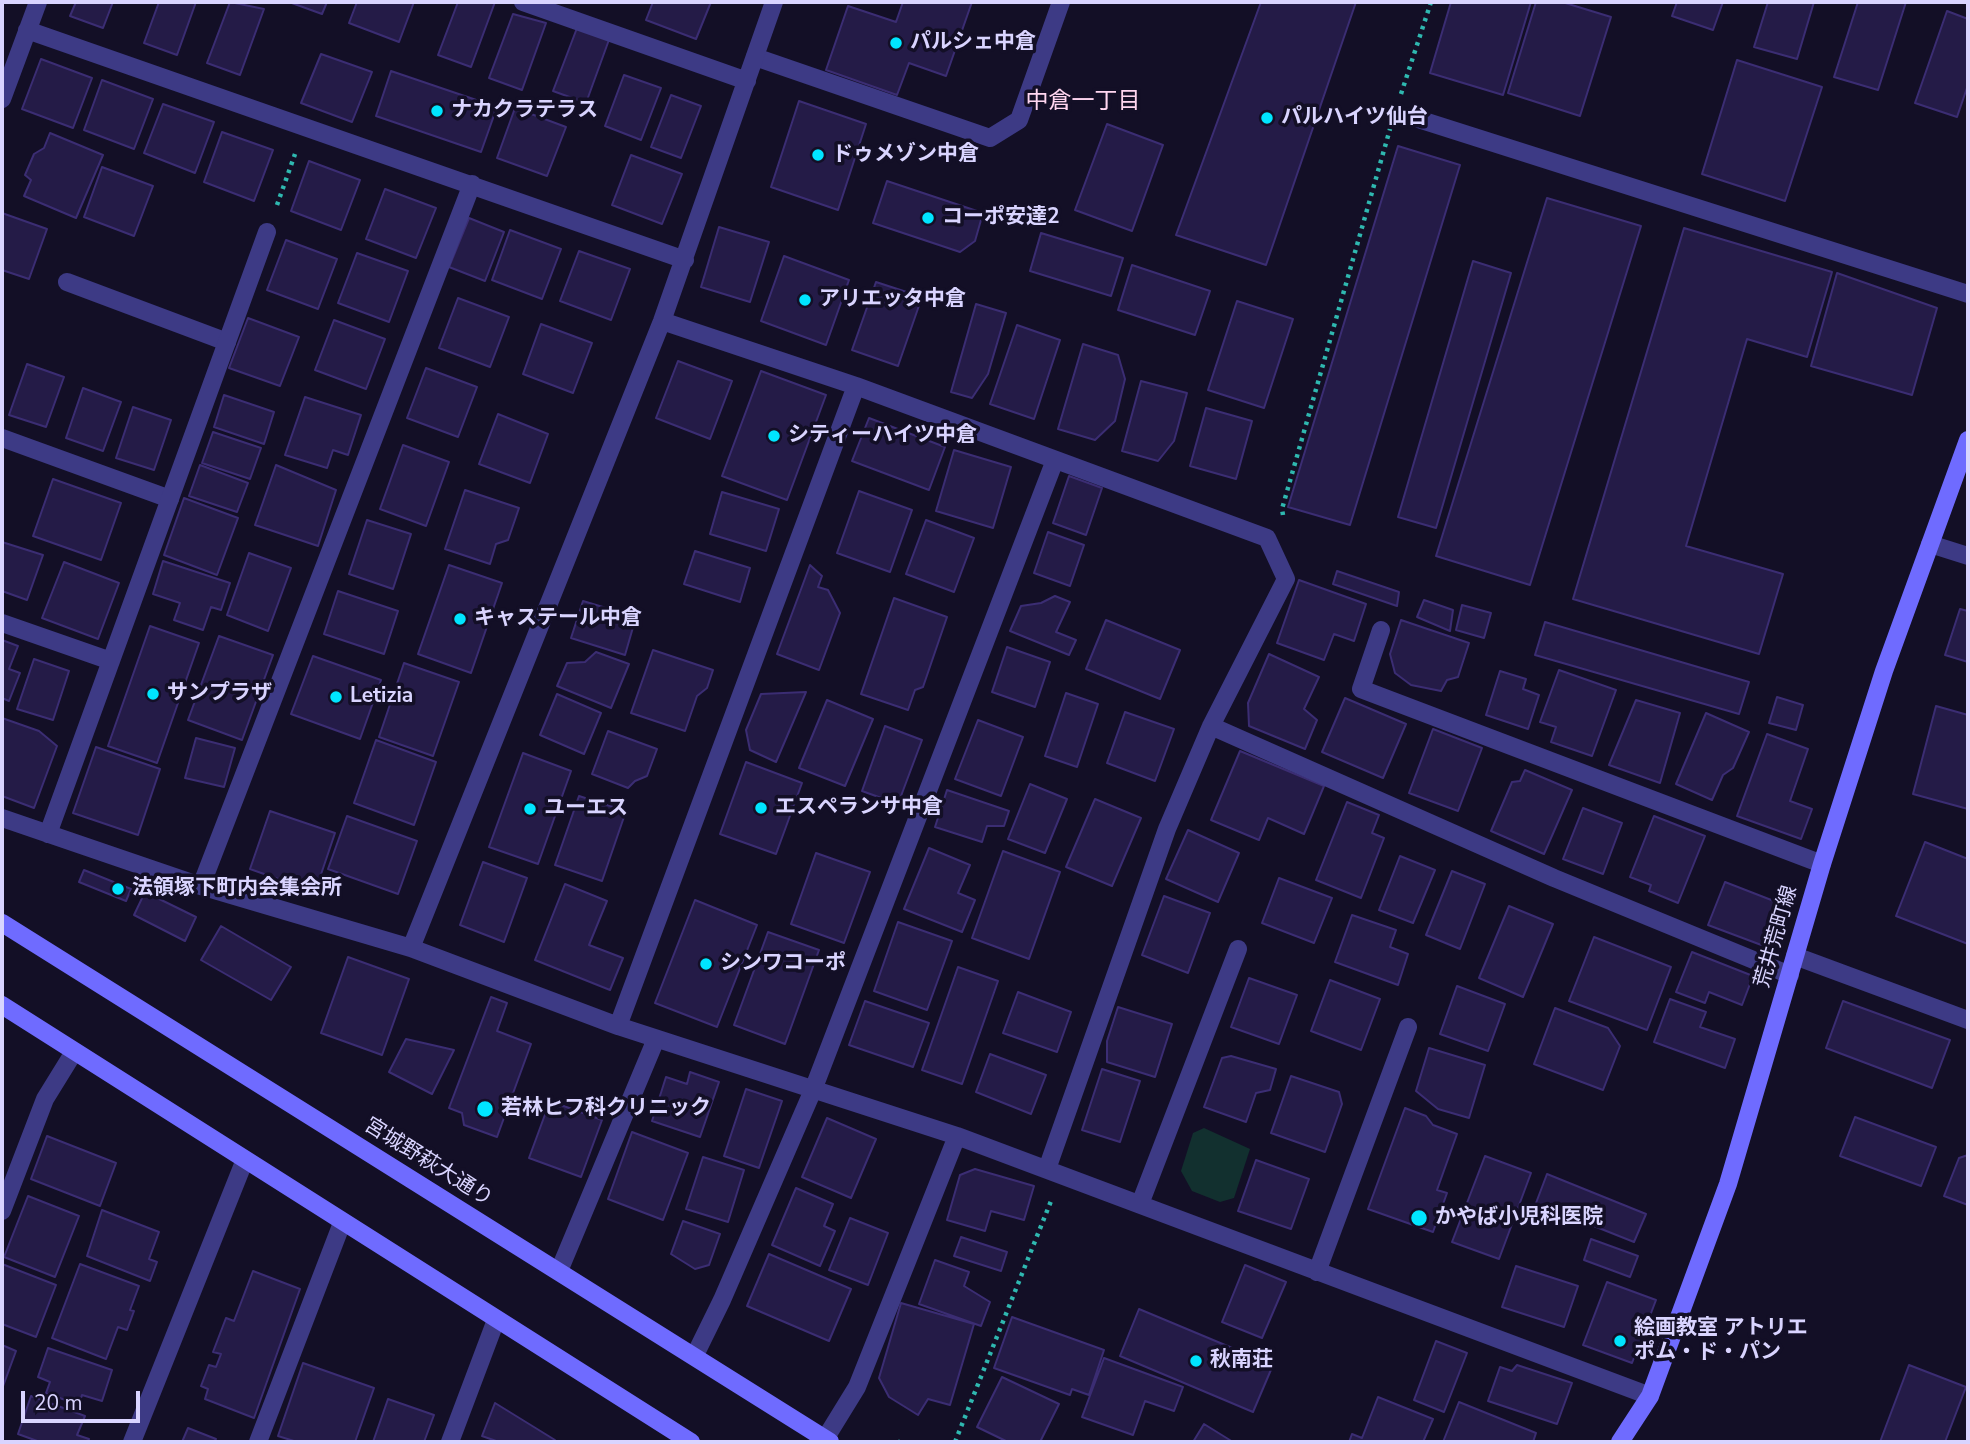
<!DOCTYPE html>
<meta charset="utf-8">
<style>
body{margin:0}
#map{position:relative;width:1970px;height:1444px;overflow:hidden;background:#130f26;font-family:"Nunito Sans",sans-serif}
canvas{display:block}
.frame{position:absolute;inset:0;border:4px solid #d9d4ff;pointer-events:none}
.scale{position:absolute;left:21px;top:1391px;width:119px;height:32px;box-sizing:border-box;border:4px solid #d9d4ff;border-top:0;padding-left:9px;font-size:21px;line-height:24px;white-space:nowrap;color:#d9d4ff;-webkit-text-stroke:5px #130f26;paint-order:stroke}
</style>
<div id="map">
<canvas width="1970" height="1444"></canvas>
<div class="frame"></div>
<div class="scale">20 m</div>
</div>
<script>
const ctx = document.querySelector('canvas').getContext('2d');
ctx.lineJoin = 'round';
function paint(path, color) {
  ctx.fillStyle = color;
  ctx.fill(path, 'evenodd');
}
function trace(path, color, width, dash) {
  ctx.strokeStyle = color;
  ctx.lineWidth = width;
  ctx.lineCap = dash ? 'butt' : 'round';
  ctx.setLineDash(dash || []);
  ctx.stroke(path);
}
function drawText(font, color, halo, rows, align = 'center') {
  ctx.font = font + ' "Nunito Sans","Noto Sans JP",sans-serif';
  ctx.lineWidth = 7;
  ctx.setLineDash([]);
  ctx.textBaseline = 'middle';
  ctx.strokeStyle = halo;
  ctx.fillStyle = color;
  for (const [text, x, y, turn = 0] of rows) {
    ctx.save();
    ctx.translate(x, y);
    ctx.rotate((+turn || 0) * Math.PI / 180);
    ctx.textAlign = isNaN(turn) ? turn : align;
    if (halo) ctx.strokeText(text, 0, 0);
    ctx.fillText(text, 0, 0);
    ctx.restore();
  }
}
const green = new Path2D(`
 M1204,1128L1250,1149L1234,1198L1220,1202L1192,1191L1181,1171L1193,1133Z`);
const building = new Path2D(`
 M76,2H113L103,28L70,16Z
 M159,2H196L177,55L144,43Z
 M230,2L264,9L240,75L207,63Z
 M289,2H327L322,14Z
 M357,2H414L399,42L349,23Z
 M458,2H495L471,67L438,55Z
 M653,2H711L696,39L646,20Z
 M903,2H972L946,76L909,63L897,95L826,70L848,6L896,22Z
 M1261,2H1356L1266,265L1176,235Z
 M1451,2H1531L1503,95L1430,73Z
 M1536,2H1562L1611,17L1580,116L1508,93Z
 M1677,2H1723L1713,30L1672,16Z
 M1768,2H1814L1797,59L1754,47Z
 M1858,2H1906L1878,90L1834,77Z
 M1947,11L1968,19V85L1957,117L1915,103Z
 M513,14L546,23L522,90L489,78Z
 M577,28L610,37L586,103L553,91Z
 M321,54L372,72L352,122L301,103Z
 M41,59L92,78L73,128L22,109Z
 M1737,60L1822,87L1785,201L1702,174Z
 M391,71L497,107L481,152L376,116Z
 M624,75L661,88L641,140L605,126Z
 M102,80L153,99L134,149L84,130Z
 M671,95L701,106L681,158L651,147Z
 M799,101L866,124L838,210L771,187Z
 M163,104L214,122L195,173L144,153Z
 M515,108L566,127L547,176L497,158Z
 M1107,124L1163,145L1132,231L1075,210Z
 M222,132L273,150L254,201L204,182Z
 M50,133L103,155L76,218L24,196L31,180L25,175L34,154L44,148Z
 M1398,146L1460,165L1350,525L1288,507Z
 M631,155L682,174L662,224L612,205Z
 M309,161L360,180L341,230L291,211Z
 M102,167L153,186L134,236L84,217Z
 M887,181L983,213L975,241L960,252L873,223Z
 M385,189L436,208L416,258L366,239Z
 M1547,198L1641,226L1530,585L1436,556Z
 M2,213L47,229L29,279L2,270Z
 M469,218L504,232L485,281L449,267Z
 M719,227L769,242L750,302L701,287Z
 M1684,228L1832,272L1807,357L1747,339L1686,546L1783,574L1759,654L1573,599Z
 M510,230L561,249L542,299L492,280Z
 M1041,233L1123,258L1111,296L1030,271Z
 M286,240L337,259L318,309L267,290Z
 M579,251L630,269L611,320L560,301Z
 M357,253L408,271L389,322L338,303Z
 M784,256L849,280L826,345L761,321Z
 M1473,261L1511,273L1436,528L1398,517Z
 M1132,265L1210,291L1195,335L1118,310Z
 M1837,273L1937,308L1912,395L1811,366Z
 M876,282L922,297L898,366L852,350Z
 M458,298L509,317L490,367L439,348Z
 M1237,301L1293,319L1264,408L1208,390Z
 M976,304L1006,313L988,374L972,398L951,392Z
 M248,318L299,337L280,386L229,368Z
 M334,320L385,339L366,389L315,370Z
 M541,324L592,343L573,393L523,374Z
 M1017,325L1060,340L1034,419L990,404Z
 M1083,344L1118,355L1125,379L1115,421L1095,440L1058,429Z
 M678,361L732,381L710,439L656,418Z
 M27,364L64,377L46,427L9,415Z
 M426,368L477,387L458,437L407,418Z
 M761,371L826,395L787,500L722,476Z
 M1141,381L1187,393L1174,441L1158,461L1122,451Z
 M83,388L121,402L103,451L66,438Z
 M224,395L274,412L264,444L214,427Z
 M305,397L361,415L348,455L333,450L327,468L285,455Z
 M133,407L171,420L154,470L116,458Z
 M1206,408L1252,421L1236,479L1190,466Z
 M498,414L548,434L530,483L479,464Z
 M869,418L945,447L929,490L852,461Z
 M213,432L261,448L250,479L202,463Z
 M403,445L449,462L426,526L380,509Z
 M954,450L1011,467L993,528L936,511Z
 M200,465L248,483L237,512L189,496Z
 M276,465L336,490L318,546L255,525Z
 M1069,476L1102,488L1086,535L1053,523Z
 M53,479L121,503L101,560L33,536Z
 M465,490L519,508L508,540L496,544L490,564L445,549Z
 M859,491L912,510L890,572L837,553Z
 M722,492L779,509L766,551L710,534Z
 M184,498L238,518L217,575L164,555Z
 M367,520L411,534L393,589L349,574Z
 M926,520L974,538L954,592L906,574Z
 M1048,532L1084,545L1070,586L1034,573Z
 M2,542L43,555L27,600L2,591Z
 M695,551L750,568L740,602L684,584Z
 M249,553L291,568L268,631L227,615Z
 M163,561L230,583L221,610L211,607L203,630L174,620L180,603L153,594Z
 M64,562L119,583L98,639L42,618Z
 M449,565L502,583L471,673L418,654Z
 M810,565L822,576L818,587L828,590L840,613L819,670L777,654Z
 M1337,571L1399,592L1397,606L1333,584Z
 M1299,580L1366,604L1354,641L1334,634L1324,660L1277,643Z
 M338,591L398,611L384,654L324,634Z
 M1055,596L1070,602L1056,632L1076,640L1069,655L1010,631L1021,606L1041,603Z
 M894,598L947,617L923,687L915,690L908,710L861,694Z
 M1424,600L1453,610L1450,631L1417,617Z
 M583,601L636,617L625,655L571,638Z
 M1462,605L1491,613L1484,638L1456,630Z
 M1960,609L1968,611V662L1945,655Z
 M1106,620L1180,650L1160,699L1086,669Z
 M1401,620L1469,643L1458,677L1447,680L1441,691L1411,685L1395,673L1390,654Z
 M1545,622L1749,682L1739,714L1535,655Z
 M150,626L199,643L157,763L108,746Z
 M219,636L273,655L242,740L188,720Z
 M2,640L18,646L9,669L20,673L9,701L2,698Z
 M1007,647L1050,662L1035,707L992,692Z
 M653,650L713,670L707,688L697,696L685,731L631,713Z
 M596,652L629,664L611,708L557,686L567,663L585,662Z
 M1269,654L1319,677L1304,709L1317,720L1305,749L1249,726L1248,703Z
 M313,656L381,680L360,739L291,714Z
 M34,659L69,671L53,720L17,709Z
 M404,663L459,682L433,756L379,737Z
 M1559,670L1616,690L1592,756L1551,742L1556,727L1540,722Z
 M1500,671L1526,679L1523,689L1539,695L1528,729L1486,715Z
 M806,692L776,762L750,750L746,730L761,694Z
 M1066,693L1098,704L1077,767L1045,756Z
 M557,694L601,713L584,754L540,735Z
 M1777,697L1803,705L1796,730L1769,723Z
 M1345,698L1406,724L1383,778L1322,752Z
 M827,700L873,719L845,786L799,768Z
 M1636,700L1680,713L1660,783L1609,765Z
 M1936,706L1968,715V809L1913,794Z
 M1125,712L1174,729L1155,781L1107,763Z
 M1706,713L1749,732L1733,768L1723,775L1712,800L1676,784Z
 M2,718L39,731L57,746L34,808L2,796Z
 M978,720L1023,737L1001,796L955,779Z
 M885,726L922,740L898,804L862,791Z
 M1433,729L1482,748L1458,811L1409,793Z
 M608,731L657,749L647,776L635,781L628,788L592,774Z
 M1767,734L1808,749L1790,801L1812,809L1801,839L1737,816Z
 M196,738L235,748L224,787L185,778Z
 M376,740L436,762L414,825L354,803Z
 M96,747L160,769L138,835L73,813Z
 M1240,751L1324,786L1304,834L1268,818L1259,840L1211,820Z
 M523,753L571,771L538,864L489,847Z
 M746,762L802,783L776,854L720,834Z
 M1525,770L1572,790L1544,854L1491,831L1512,782L1520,781Z
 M1030,784L1067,799L1045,853L1008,839Z
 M947,790L1009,811L1004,826H987L982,842L935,827Z
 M579,796L626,811L602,881L555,865Z
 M1095,799L1141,818L1112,886L1066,867Z
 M1347,802L1379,815L1372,833L1384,838L1361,898L1316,880Z
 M1583,808L1622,823L1603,874L1563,859Z
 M270,811L335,833L315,892L250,869Z
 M347,816L417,841L398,894L328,869Z
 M1654,816L1705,836L1678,903L1649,891L1651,885L1630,877Z
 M1188,830L1239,853L1218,902L1166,879Z
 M1925,842L1968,859V944L1896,916Z
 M929,848L970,865L958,893L975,900L962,932L904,909Z
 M1003,851L1060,872L1029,959L972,938Z
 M816,853L870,872L844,943L791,924Z
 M1400,856L1435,870L1413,923L1379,910Z
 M483,862L527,878L504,942L460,925Z
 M84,870L131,889L126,901L79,882Z
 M1452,871L1485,884L1460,949L1426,935Z
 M1279,878L1332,898L1314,943L1262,923Z
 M1725,882L1779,903V920L1771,929L1764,946L1708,925Z
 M565,884L607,901L589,945L623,958L610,990L535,960Z
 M145,892L196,917L185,941L134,915Z
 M1164,896L1210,913L1188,973L1142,955Z
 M695,900L757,925L717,1027L655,1003Z
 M1509,906L1553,924L1523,997L1479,978Z
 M1352,915L1396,930L1390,947L1408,954L1398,985L1335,962Z
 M898,922L952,941L927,1010L874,991Z
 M221,926L291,967L271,1000L201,960Z
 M768,932L819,950L785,1044L734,1025Z
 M1594,937L1671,967L1647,1030L1569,1001Z
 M1692,952L1753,976L1742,1005L1709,992L1705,1003L1676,992Z
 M348,957L409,979L382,1055L321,1033Z
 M958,967L998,981L962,1084L922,1070Z
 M1249,978L1297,995L1279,1044L1231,1027Z
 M1330,980L1380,999L1361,1050L1311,1031Z
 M1457,986L1505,1004L1488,1051L1440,1034Z
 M1018,992L1071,1012L1057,1052L1003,1033Z
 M491,997L507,1003L497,1031L531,1044L497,1137L464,1125L462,1113L449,1108Z
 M1670,999L1706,1012L1700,1027L1735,1039L1725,1068L1654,1042Z
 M865,1001L929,1023L913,1067L849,1045Z
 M1843,1001L1950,1040L1932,1088L1826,1048Z
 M1118,1007L1172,1024L1155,1077L1107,1062V1041Z
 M1555,1008L1608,1028L1620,1046L1603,1090L1534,1064Z
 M406,1039L454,1050L432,1094L389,1072Z
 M1429,1048L1485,1065L1469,1118L1438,1109L1416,1091Z
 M990,1054L1046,1075L1031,1114L976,1092Z
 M1231,1056L1276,1069L1270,1090L1256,1093L1246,1122L1204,1107L1222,1058Z
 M1102,1069L1140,1081L1120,1142L1082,1130Z
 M690,1072L719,1082L700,1137L652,1121L666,1077L687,1084Z
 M1291,1076L1339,1092L1342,1104L1325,1152L1271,1133Z
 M746,1089L782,1101L759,1168L724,1156Z
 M550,1101L602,1120L581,1177L529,1158Z
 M1405,1108L1426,1116L1433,1125L1457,1134L1437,1190L1447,1193L1433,1232L1368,1209Z
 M1855,1117L1936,1147L1921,1186L1840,1156Z
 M827,1118L876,1139L851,1198L802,1177Z
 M632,1132L688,1153L663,1220L608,1199Z
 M47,1136L116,1163L100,1206L31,1179Z
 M1968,1155V1205L1944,1196L1959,1158Z
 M1485,1156L1531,1173L1499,1259L1452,1242Z
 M703,1157L744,1170L728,1222L686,1209Z
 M1256,1160L1309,1179L1291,1229L1238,1211Z
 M975,1169L1034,1186L1024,1220L991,1211L985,1231L947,1220L960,1175Z
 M1547,1174L1646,1214L1634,1242L1536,1203Z
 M796,1188L833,1204L824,1226L835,1231L820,1266L772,1245Z
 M28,1196L79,1216L55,1277L4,1257Z
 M102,1210L159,1232L149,1259L157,1262L150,1281L87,1256Z
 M850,1218L888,1233L868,1285L829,1270Z
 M683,1221L720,1234L709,1265L695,1269L671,1254Z
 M961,1237L1007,1252L1001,1271L954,1256Z
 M1591,1239L1638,1256L1630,1277L1584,1260Z
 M769,1254L851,1289L829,1341L747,1306Z
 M935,1260L969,1272L964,1286L990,1302L981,1326L919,1304Z
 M2,1264L56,1285L36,1337L2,1324Z
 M80,1264L139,1286L130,1310L134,1311L127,1330L118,1327L106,1359L52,1338Z
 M1245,1265L1286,1282L1262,1338L1222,1322Z
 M1516,1266L1578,1286L1564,1327L1502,1307Z
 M253,1271L300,1289L254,1418L205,1399L208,1389L201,1386L209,1365L216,1367L221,1354L213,1352L226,1318L234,1321Z
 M1607,1282L1656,1300L1632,1363L1583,1345Z
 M901,1303L974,1324L950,1405L928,1399L918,1415L889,1397L879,1378Z
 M1139,1309L1273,1365L1253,1412L1120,1356Z
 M1012,1317L1104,1350L1089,1395L1072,1389L1070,1395L994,1368Z
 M1436,1341L1467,1353L1444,1412L1414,1400Z
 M2,1345L16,1351L2,1389Z
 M48,1348L112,1370L102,1401L82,1395L79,1405L46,1393L50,1382L38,1377Z
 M1104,1358L1183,1387L1174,1411L1145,1401L1133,1435L1082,1417Z
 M303,1363L374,1388L355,1442H297L278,1436Z
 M1517,1365L1572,1383L1557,1424L1488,1401L1500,1367L1512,1371Z
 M1909,1365L1966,1387L1945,1442H1880Z
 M1002,1377L1059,1404L1040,1442H1008L977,1427Z
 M31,1396L85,1416L77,1435L89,1439L88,1442H40L18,1434Z
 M1378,1397L1433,1419L1423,1442H1349L1352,1434L1362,1438Z
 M388,1399L434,1415L424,1442H373Z
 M1459,1402L1536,1433L1533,1442H1443Z
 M495,1403L555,1440L554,1442H499L482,1436Z
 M1204,1424L1233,1442H1193Z
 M188,1428L216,1439L214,1442H182Z`);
const path = new Path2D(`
 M1401,94L1431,2
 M277,205L295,154
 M1283,515L1282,509L1390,129
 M898,1442H900
 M955,1442L1051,1201`);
const lane = new Path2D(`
 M755,57L990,138L1019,120L1061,2
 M1418,119L1968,294
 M67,282L227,342
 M2,438L170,499
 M1795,956L1968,1020
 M258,1442L342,1223
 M450,1442L496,1320`);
const street = new Path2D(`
 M523,2L747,81
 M27,30L685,260
 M2,99L38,2
 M662,321L856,386L1267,538L1286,579L1211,726L1167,829L1047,1169
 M1930,544L1968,556
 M2,623L111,661
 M1381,630L1361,689L1822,864
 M1211,726L1554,878L1790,975
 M2,818L201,886L411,948L618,1026L957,1136L1650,1396
 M48,834L267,232
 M201,886L472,184
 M411,948L662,321L774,2
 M618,1026L856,386
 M1140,1204L1238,949
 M2,1211L45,1099L74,1052
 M559,1271L656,1039
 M1317,1272L1408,1027
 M695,1355L722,1300L813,1090L1055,460
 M825,1439L857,1387L957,1136
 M132,1442L244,1162`);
const secondary = new Path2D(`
 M2,923L830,1442
 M2,1005L691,1442
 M1620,1442L1650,1396L1728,1184L1822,864L1884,671L1968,440`);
const markers = [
 [896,43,7,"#00e5ff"],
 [437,111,7,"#00e5ff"],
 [1267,118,7,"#00e5ff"],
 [818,155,7,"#00e5ff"],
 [928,218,7,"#00e5ff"],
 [805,300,7,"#00e5ff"],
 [774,436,7,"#00e5ff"],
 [460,619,7,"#00e5ff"],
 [153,694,7,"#00e5ff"],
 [336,697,7,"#00e5ff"],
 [761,808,7,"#00e5ff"],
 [530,809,7,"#00e5ff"],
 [118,889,7,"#00e5ff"],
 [706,964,7,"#00e5ff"],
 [485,1109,9,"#00e5ff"],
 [1419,1218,9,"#00e5ff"],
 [1620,1341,7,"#00e5ff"],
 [1196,1361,7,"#00e5ff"]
];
const poiNames = [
 ["パルシェ中倉",910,43],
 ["ナカクラテラス",451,111],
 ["パルハイツ仙台",1281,118],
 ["ドゥメゾン中倉",832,155],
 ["コーポ安達2",942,218],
 ["アリエッタ中倉",819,300],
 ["シティーハイツ中倉",788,436],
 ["キャステール中倉",474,619],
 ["サンプラザ",167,694],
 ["Letizia",350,697],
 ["エスペランサ中倉",775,808],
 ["ユーエス",544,809],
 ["法領塚下町内会集会所",132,889],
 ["シンワコーポ",720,964],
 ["若林ヒフ科クリニック",501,1109],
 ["かやば小児科医院",1435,1218],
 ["絵画教室 アトリエ",1634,1329],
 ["ポム・ド・パン",1634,1353],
 ["秋南荘",1210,1361]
];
const streetNames = [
 ["荒井荒町線",1777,937,-74],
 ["宮城野萩大通り",428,1163,32]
];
const neighbourhoodNames = [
 ["中倉一丁目",1083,102]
];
paint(green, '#12302f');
paint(building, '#241b47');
trace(building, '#3b2d73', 2);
trace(path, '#2fb8b0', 4.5, [3.5, 5]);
trace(lane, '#3d3a85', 18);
trace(street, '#3d3a85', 18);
trace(secondary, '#6f6bff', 18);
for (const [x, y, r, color] of markers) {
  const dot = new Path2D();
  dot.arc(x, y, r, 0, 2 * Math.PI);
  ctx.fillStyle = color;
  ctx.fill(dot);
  trace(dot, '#130f26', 2.5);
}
drawText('bold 21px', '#d9d4ff', '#130f26', poiNames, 'left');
drawText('21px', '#d9d4ff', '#130f26', streetNames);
drawText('23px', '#ffd6f0', '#130f26', neighbourhoodNames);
</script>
